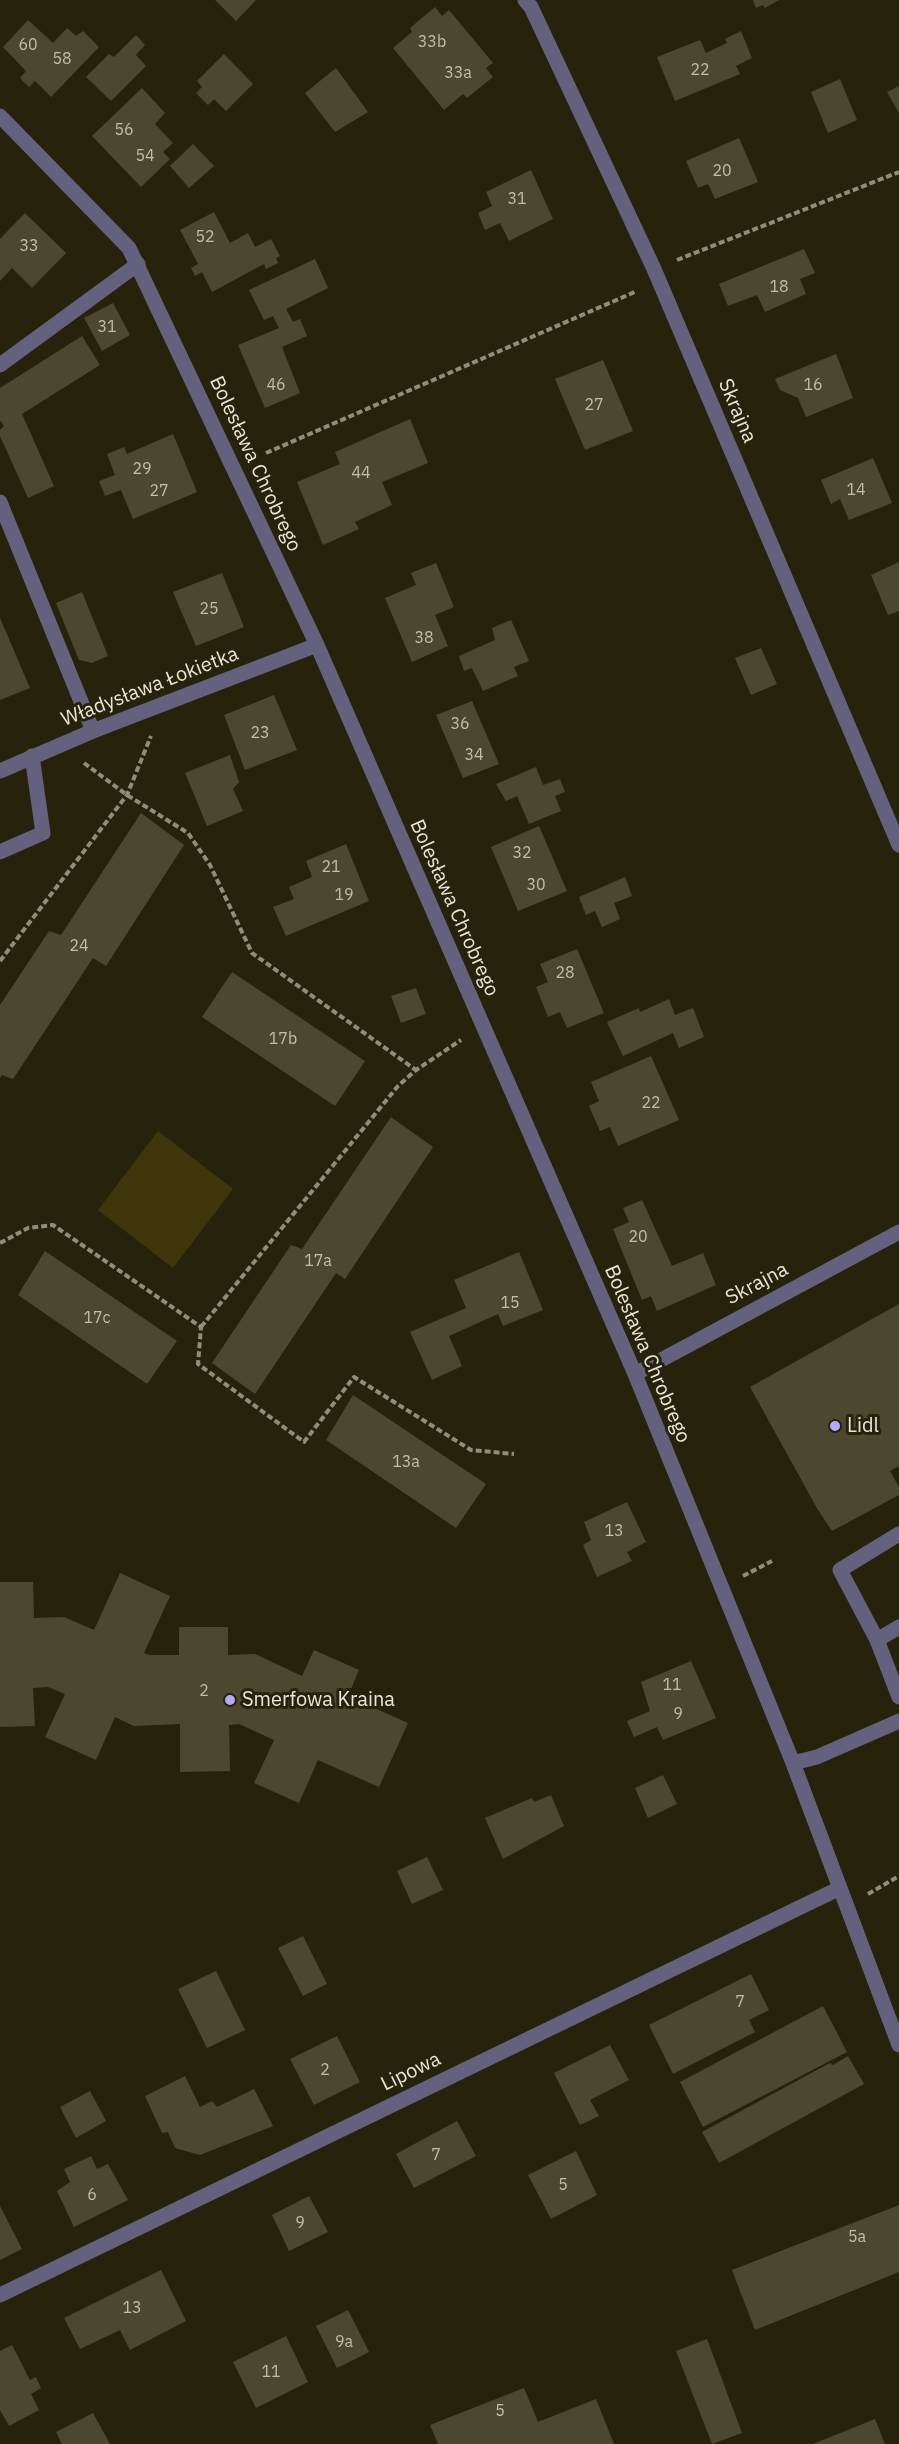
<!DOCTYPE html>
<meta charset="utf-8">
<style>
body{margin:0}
canvas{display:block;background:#26220b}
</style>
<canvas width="899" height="2444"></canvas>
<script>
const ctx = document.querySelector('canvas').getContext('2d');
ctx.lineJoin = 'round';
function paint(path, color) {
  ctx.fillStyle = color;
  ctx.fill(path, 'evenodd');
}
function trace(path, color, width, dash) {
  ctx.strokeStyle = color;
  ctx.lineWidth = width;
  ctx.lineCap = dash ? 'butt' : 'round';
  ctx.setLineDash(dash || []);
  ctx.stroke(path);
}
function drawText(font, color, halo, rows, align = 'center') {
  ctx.font = font + ' "IBM Plex Sans",sans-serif';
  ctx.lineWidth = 6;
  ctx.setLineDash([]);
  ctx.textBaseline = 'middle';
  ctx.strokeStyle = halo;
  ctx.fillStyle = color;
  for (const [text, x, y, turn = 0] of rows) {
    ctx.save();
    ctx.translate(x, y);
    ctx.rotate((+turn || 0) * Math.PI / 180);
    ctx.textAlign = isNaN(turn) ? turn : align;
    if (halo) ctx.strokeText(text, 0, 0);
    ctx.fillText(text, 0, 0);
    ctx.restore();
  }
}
const green = new Path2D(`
 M158,1131L233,1189L173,1268L98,1210Z`);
const building = new Path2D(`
 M215,0H256L236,21Z
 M753,0H779L765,8L763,5L756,8Z
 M435,7L442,16L449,10L493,63L486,68L493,77L467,98L463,94L444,110L393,48L412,32L410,28Z
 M28,20L53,43L67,28L76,36L83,31L99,47L51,97L35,81L29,87L20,78L26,71L3,47Z
 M741,31L752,58L736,66L740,74L675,101L657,57L700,40L706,53L727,43L725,39Z
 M136,35L145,45L136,55L146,66L111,101L86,77L109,54L114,57Z
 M224,54L253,84L226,111L214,99L208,105L196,93L202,87L197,81Z
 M336,68L368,112L335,132L305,93Z
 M840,79L857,120L828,133L811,92Z
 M899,86V113L887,92Z
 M142,88L165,113L155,124L173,143L163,152L170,159L141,187L92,136Z
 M739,138L758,182L715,199L708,184L698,188L686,161Z
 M193,144L214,166L189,188L170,166Z
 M531,170L553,219L509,241L500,223L485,230L478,213L492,206L486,192Z
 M214,212L230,243L248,233L255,247L271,239L280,256L276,258L278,263L266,269L264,264L212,292L202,272L195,276L191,268L198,264L180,230Z
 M25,213L66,253L32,288L12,268L0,281V239Z
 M804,249L815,273L800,279L806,294L765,312L757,295L728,306L719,284Z
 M315,259L328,288L286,309L293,322L300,319L307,336L282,347L300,393L265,408L238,345L279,328L273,316L264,320L249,290Z
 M113,303L130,335L102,351L84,318Z
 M82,336L100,365L22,414L54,486L28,498L0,436V430L4,426L0,420V388Z
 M836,354L853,398L806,417L798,398L780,390L775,379Z
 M603,360L633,431L585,450L555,379Z
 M410,419L428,463L382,482L392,505L355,522L359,529L323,545L297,482L340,464L335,452Z
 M173,434L197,492L133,519L121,490L105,496L99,481L115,475L107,454L124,447L127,454Z
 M873,458L892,503L849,520L840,499L831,504L821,480Z
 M899,562V611L888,615L871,575Z
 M436,563L454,607L435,615L448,646L412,662L385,598L416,585L411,573Z
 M222,573L244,627L196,646L173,592Z
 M82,592L108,656L92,663L79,660L56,603Z
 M0,618L30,688L0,700Z
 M511,620L529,661L514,667L518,676L483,691L472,668L464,671L459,656L495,640L492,628Z
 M761,648L777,684L751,695L735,658Z
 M274,695L297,750L245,770L224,715Z
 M472,701L499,764L463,778L436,715Z
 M230,755L239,782L233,789L243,811L207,826L185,773Z
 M536,767L543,785L560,779L565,792L555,796L561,811L529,824L517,796L506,801L496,784Z
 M141,813L184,845L106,966L93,958L13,1079L2,1075L0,1078V1005L49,931L61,935Z
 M539,826L567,891L518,911L491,847Z
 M346,844L369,901L286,936L273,907L294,899L289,887L312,877L306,861Z
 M625,877L632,896L614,903L620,919L602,927L595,911L586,915L579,897Z
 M577,949L604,1013L567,1028L560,1012L548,1017L536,987L548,982L540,964Z
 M232,972L365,1061L335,1106L202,1017Z
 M416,988L426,1014L401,1023L391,996Z
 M669,999L675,1015L693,1008L704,1037L679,1048L673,1033L623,1056L607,1022L639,1008L640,1012Z
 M651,1056L679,1120L618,1146L610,1127L600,1131L589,1106L599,1101L591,1082Z
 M391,1117L433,1147L345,1279L336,1273L255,1394L212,1363L291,1245L302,1249Z
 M642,1200L672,1266L703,1253L716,1285L657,1311L651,1296L642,1300L613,1229L629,1222L623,1208Z
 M45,1251L177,1341L147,1384L18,1295Z
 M519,1252L543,1310L503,1326L498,1314L449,1336L462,1366L432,1380L410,1332L466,1308L454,1280Z
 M899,1304V1466L890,1471L899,1487V1495L832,1531L818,1510L750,1387Z
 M353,1395L486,1484L456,1528L326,1440Z
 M627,1502L646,1542L627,1552L632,1561L597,1577L583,1545L591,1540L584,1522Z
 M120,1573L170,1596L144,1653L149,1655H179V1627H228V1655L255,1654L302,1676L314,1650L359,1670L348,1696L408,1723L379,1787L318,1760L299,1803L254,1783L274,1740L239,1724L229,1725L230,1771L180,1772V1724L134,1726L115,1717L96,1760L45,1737L65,1694L48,1687L33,1688L35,1726L0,1727V1582H33L34,1618L64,1617L94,1630Z
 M691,1661L716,1718L663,1740L657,1727L634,1737L627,1721L650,1711L641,1682Z
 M663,1775L677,1804L648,1818L635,1788Z
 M551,1795L564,1826L503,1859L485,1818L532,1798L534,1802Z
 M427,1857L443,1890L412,1904L397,1871Z
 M303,1936L327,1984L303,1996L278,1948Z
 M216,1971L245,2030L207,2048L178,1989Z
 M751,1974L769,2010L749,2020L755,2032L673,2074L649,2025Z
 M823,2006L847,2052L703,2127L680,2082Z
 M337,2036L360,2082L314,2105L290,2059Z
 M610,2045L629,2080L590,2100L599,2116L580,2125L554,2073Z
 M848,2056L864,2084L719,2163L702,2132L830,2063L833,2065Z
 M185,2076L200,2107L212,2101L217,2107L254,2089L273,2126L200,2155L175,2148L168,2132L162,2133L145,2096Z
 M90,2091L106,2121L76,2138L60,2107Z
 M457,2121L476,2156L414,2188L396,2154Z
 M576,2151L597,2195L551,2219L528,2175Z
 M91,2156L97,2169L108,2164L128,2200L74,2227L57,2191L70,2182L64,2169Z
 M309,2196L328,2232L289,2251L272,2215Z
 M899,2205V2272L755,2330L732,2270Z
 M0,2206L22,2249L0,2260Z
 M161,2270L186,2321L130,2350L120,2330L80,2349L64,2318Z
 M348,2310L369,2352L337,2368L316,2326Z
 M286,2336L308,2382L256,2408L233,2362Z
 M707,2339L742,2433L712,2444L676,2351Z
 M12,2345L30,2380L36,2377L41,2388L31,2394L39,2410L9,2426L0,2410V2351Z
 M524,2388L538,2422L596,2399L614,2444H438L430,2425Z
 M93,2413L110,2444H62L56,2432Z
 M875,2419L885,2444H813Z`);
const path = new Path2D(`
 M677,260L899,172
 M266,453L637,291
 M84,763L127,795L188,833L210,865L252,953L416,1070
 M0,961L127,795L151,736
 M0,1243L28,1228L53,1225L201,1327L198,1364L304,1442L354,1377L471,1450L514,1454
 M201,1327L398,1086L416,1070L461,1040
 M743,1576L772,1561
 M868,1894L899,1876`);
const lane = new Path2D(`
 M0,365L138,264
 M0,502L93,731
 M0,852L43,833L32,756
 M899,1534L840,1570L877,1640L899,1697
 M877,1640L899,1627`);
const street = new Path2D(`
 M525,0L531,7L654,269L899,845
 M0,116L129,248L317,645L635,1374L793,1763L899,2045
 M0,771L93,731L317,645
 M635,1374L899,1232
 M793,1763L817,1757L899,1721
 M0,2295L840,1888`);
const markers = [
 [835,1426,6,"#b4acf9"],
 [230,1700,6,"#b4acf9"]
];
const numberNames = [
 ["33b",432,42],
 ["60",28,45],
 ["58",62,59],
 ["22",700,70],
 ["33a",458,73],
 ["56",124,130],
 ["54",145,156],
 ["20",722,171],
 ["31",517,199],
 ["52",205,237],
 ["33",29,246],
 ["18",779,287],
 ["31",107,327],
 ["46",276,385],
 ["16",813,385],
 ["27",594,405],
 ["29",142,469],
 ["44",361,473],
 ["14",856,490],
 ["27",159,491],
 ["25",209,609],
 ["38",424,638],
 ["36",460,724],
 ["23",260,733],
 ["34",474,755],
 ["32",522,853],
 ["21",331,867],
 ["30",536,885],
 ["19",344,895],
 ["24",79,946],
 ["28",565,973],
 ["17b",283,1039],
 ["22",651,1103],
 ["20",638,1237],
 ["17a",318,1261],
 ["15",510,1303],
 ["17c",97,1318],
 ["13a",406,1462],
 ["13",614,1531],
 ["11",672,1685],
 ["2",204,1691],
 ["9",678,1714],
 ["7",740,2002],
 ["2",325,2070],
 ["7",436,2155],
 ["5",563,2185],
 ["6",92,2195],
 ["9",300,2223],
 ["5a",857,2237],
 ["13",132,2308],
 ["9a",344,2342],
 ["11",271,2372],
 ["5",500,2411]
];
const streetNames = [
 ["Skrajna",737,411,67],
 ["Bolesława Chrobrego",255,464,65],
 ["Władysława Łokietka",150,687,-21],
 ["Bolesława Chrobrego",454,908,66],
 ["Skrajna",757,1284,-28],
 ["Bolesława Chrobrego",647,1354,67],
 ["Lipowa",411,2072,-26]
];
const poiNames = [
 ["Lidl",847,1426],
 ["Smerfowa Kraina",242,1700]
];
paint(green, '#3f370b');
paint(building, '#4c4830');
trace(path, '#908d7b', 4, [6, 3]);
trace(lane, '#63617d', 15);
trace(street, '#63617d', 15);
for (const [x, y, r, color] of markers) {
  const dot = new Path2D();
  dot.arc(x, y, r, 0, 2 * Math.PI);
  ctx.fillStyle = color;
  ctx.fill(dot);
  trace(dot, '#26220b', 2);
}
drawText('16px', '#c2beae', null, numberNames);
drawText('20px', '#e9e6d8', '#26220b', streetNames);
drawText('20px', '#e9e6d8', '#26220b', poiNames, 'left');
</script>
